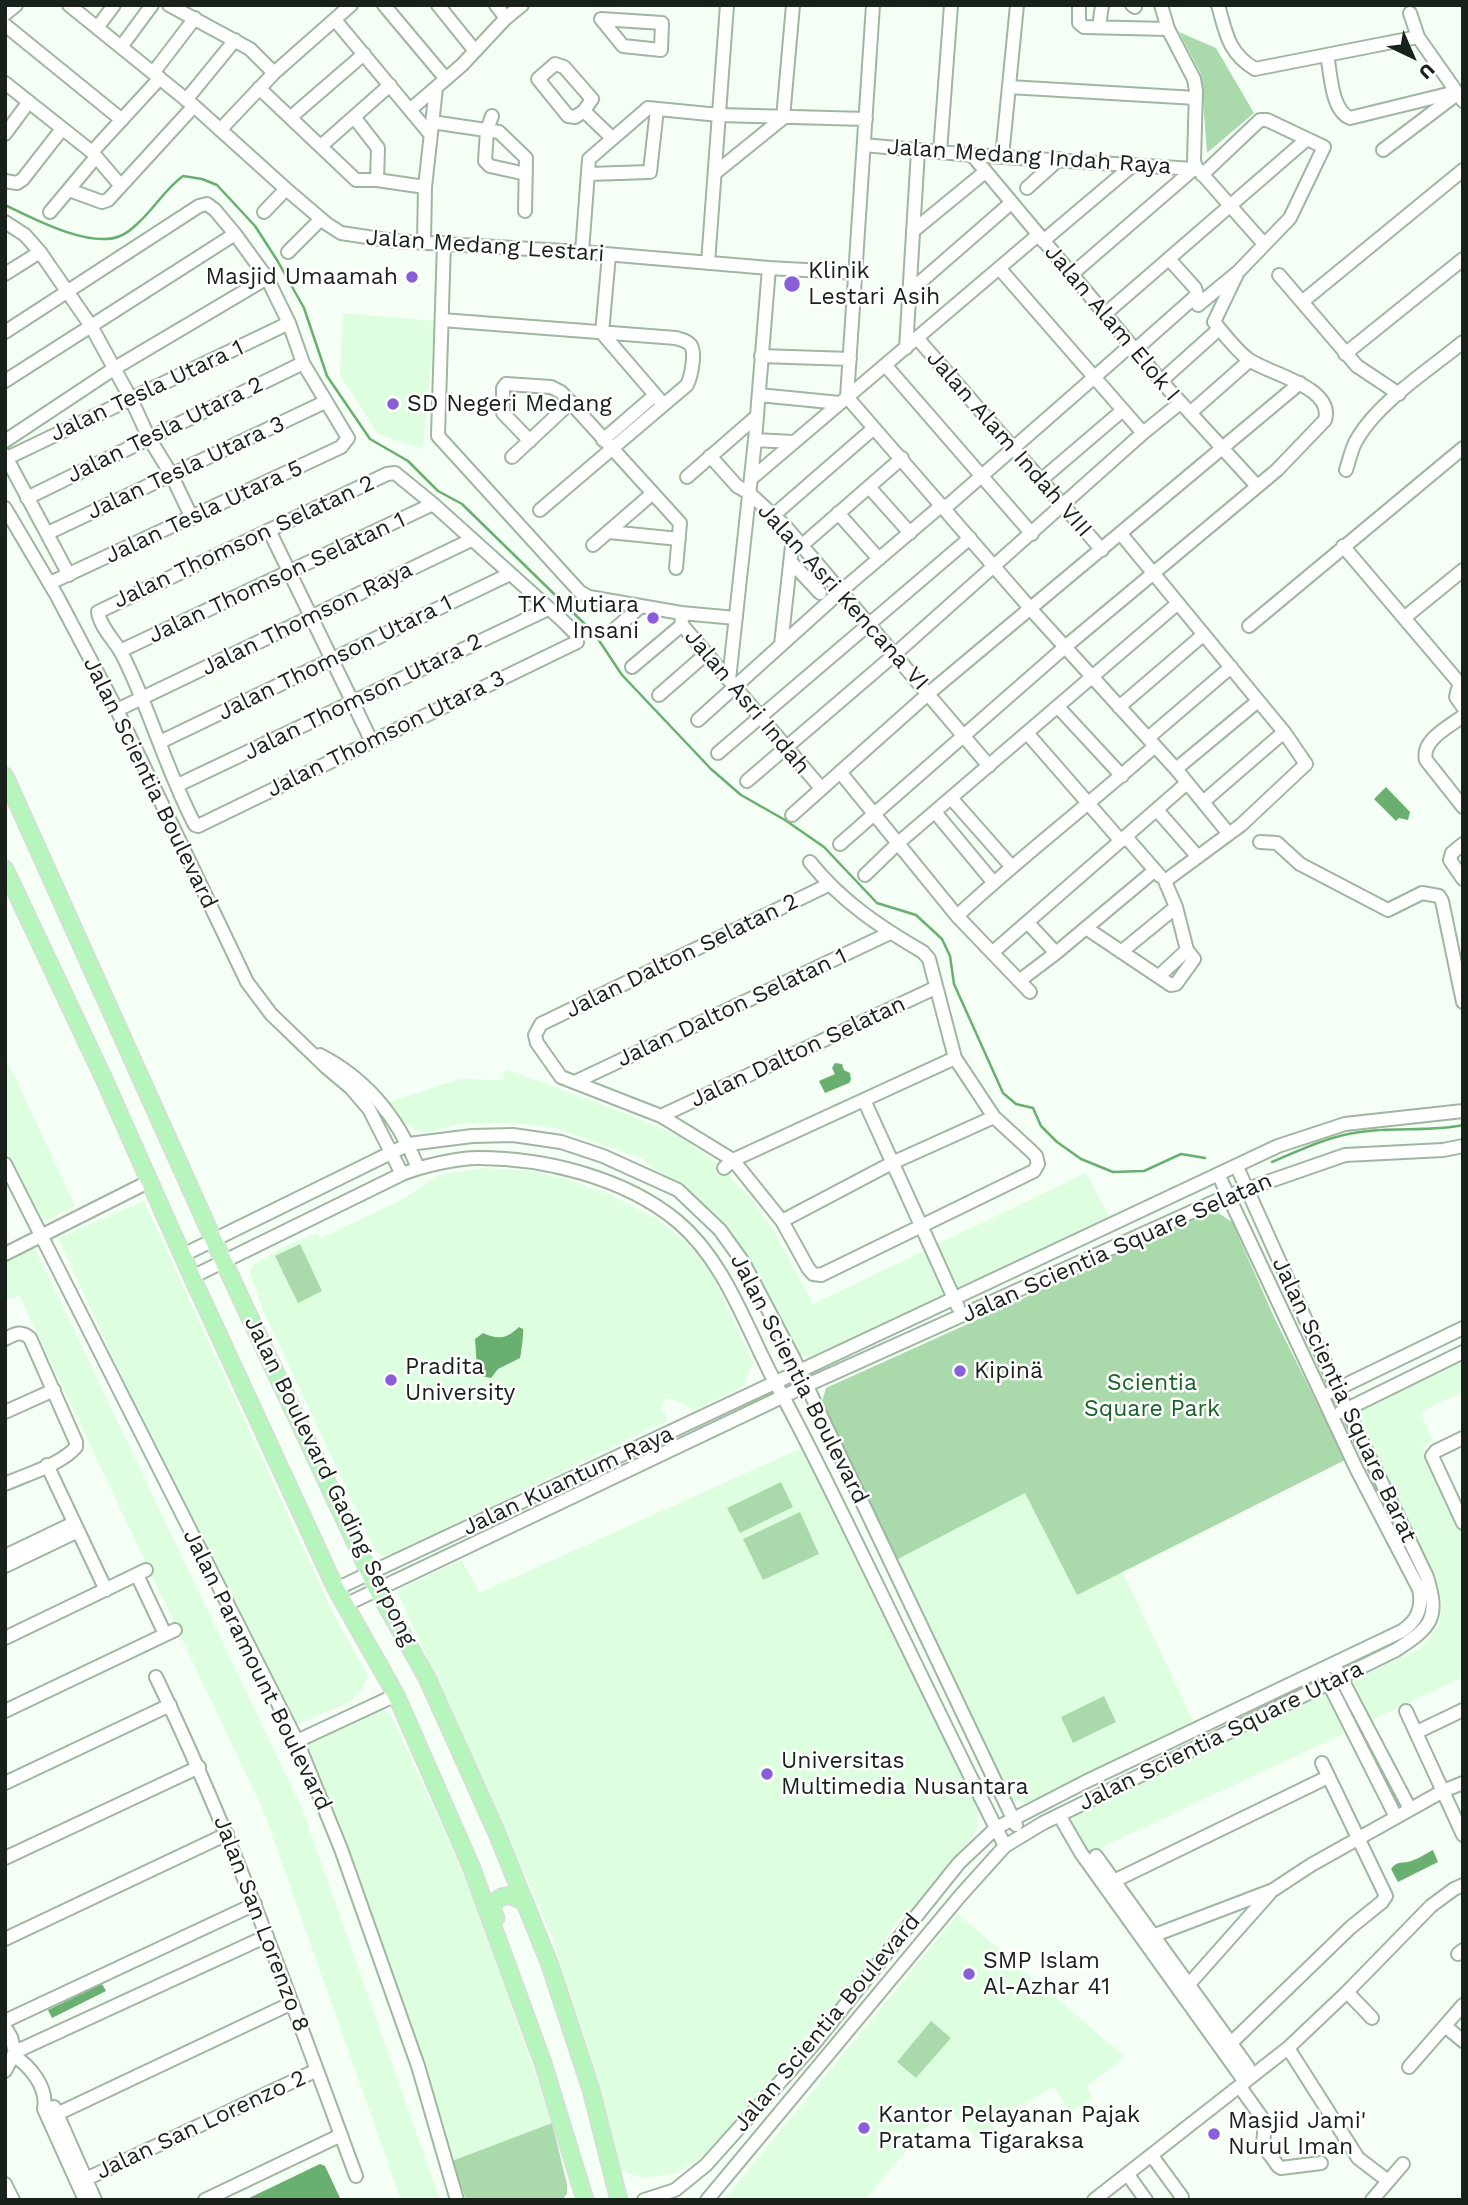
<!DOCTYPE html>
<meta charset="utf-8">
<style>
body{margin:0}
#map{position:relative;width:1468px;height:2205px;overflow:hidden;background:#f5fff5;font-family:"Work Sans",sans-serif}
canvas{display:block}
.frame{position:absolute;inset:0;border:7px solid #19221a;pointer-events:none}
.north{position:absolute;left:1377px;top:21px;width:70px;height:70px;-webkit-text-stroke:5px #fff;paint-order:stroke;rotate:136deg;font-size:19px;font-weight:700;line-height:28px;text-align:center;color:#19221a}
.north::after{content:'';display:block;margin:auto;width:24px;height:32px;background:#19221a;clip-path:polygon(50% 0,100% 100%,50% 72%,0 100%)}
</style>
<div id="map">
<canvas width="1468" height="2205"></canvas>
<div class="frame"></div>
<div class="north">U</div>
</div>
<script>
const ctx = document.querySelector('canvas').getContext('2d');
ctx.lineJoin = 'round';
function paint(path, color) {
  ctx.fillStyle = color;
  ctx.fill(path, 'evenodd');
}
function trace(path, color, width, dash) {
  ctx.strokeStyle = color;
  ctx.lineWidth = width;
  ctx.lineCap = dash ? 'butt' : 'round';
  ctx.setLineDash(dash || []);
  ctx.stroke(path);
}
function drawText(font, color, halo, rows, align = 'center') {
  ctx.font = font + ' "Work Sans",sans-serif';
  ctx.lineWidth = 5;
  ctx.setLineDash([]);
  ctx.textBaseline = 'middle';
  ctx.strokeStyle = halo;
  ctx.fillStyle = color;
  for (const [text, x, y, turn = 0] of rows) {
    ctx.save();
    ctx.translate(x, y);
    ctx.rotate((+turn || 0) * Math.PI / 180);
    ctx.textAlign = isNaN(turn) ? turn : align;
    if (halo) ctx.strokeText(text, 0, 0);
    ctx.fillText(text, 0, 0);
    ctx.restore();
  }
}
const built = new Path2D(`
 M343,313L435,321L423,449L378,434L340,375Z
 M5,1056L75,1206L41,1223L5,1147Z
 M506,1069L637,1118L681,1137L720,1166L753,1201L775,1233L813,1304L1086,1173L1111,1221L813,1359L793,1351L745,1257L687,1195L643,1159L556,1128L512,1123H465L429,1132L415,1130L405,1124L389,1102L460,1079L503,1080Z
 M482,1168L534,1171L568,1180L606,1193L657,1219L683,1240L697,1254L715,1280L753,1362L743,1386L696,1410L670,1398L664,1400L661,1407L668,1420L394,1554L381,1555L376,1552L263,1310L250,1272L253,1265L284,1247L316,1233L320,1238L400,1201L438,1175Z
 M144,1201L336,1619L368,1676L363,1688L350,1702L285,1730L58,1238Z
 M35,1248L303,1811L440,2200H401L264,1812L19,1295L5,1301V1262Z
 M1463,1354V1392L1420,1412L1433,1440L1422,1447L1463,1532V1677L1086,1855L1069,1814L1421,1648L1439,1626L1442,1604L1436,1583L1360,1416L1367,1400Z
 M808,1445L883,1600L976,1803L978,1826L973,1835L911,1912L901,1917L897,1922L853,1985L722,2143L677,2173L643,2178L620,2170L553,1940L502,1821L397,1591L461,1560L480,1593Z
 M1025,1493L1077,1594L1122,1571L1195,1725L1028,1803L1012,1800L896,1560Z
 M382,1709L391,1715L472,1891L552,2123L452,2161L302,1743L373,1710Z
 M958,1914L1125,2057L1087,2086L1092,2098L1070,2113L1054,2087L990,2122L995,2129L978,2139L945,2106L864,2200H724Z`);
const green = new Path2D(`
 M1179,32L1216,48L1254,113L1207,153L1201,74Z
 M1217,1212L1232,1222L1274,1317L1345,1460L1077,1595L1025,1493L896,1560L821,1405L826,1388L1003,1308L1204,1213Z
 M300,1244L322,1291L298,1303L275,1256Z
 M781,1482L793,1507L740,1533L727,1508Z
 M800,1512L819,1554L763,1580L743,1539Z
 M1104,1696L1116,1722L1073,1743L1061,1717Z
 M931,2021L951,2038L916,2078L897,2062Z
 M552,2123L567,2184V2194L562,2200H466L452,2161Z`);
const water = new Path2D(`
 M1386,787L1410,812L1408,820L1399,818L1396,821L1374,799Z
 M835,1063L842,1064L844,1070L850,1073L851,1080L849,1083L825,1093L819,1081L835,1074L832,1068Z
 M519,1327L523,1329C524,1332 521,1355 520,1358L498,1369L491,1378L482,1376L477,1367L475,1339L483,1333C499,1340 506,1339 519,1327Z
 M1433,1850L1438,1862L1398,1882L1391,1869C1397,1860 1403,1864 1411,1861C1418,1859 1425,1854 1433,1850Z
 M102,1984L106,1991L52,2018L48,2010Z
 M320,2164L325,2166L341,2200H245Z`);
const stream = new Path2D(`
 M5,205C32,218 90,249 120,236C125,234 133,228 137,224C154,209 165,189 183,176L202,179L217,185L255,226L277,260L304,308L327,376L370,439L408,461L438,491L462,504L594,633L622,675L711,769L741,795L785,820L824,847L877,903L916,915L942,939L950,956L954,984L1003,1093L1016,1104L1033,1108L1041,1126L1057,1142L1081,1159L1113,1172L1144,1171L1181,1154L1205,1158
 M1272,1162C1300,1150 1329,1136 1360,1132C1394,1127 1429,1132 1463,1125`);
const minor = new Path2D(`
 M69,5L194,106L286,189L327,224L341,233L394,241L582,252L769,268L857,273
 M169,5L250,49L274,73
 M384,5L446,79
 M438,5L475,51
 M496,5L506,18
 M873,5L847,397L1036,615L1176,769L1229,834
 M1079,5V23L1084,27L1168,29
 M1132,5L1135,7
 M1161,5L1168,29L1194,79L1196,91L1194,161L1196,167L1264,244
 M1218,5C1226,33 1228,53 1255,69L1418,37
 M1410,13L1418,37L1463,101
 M5,14L16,5
 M601,19L662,23L661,50L623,46Z
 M335,20L430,134
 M5,25L122,120
 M1099,27L1102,5
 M97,28L114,5
 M121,47L152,5
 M1327,55C1331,74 1331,110 1350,118L1456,92
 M555,64L564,67L592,99L584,111L575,117L568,116L538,79Z
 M153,73L195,18
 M5,83L92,152L121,186
 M1009,87L1196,98
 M259,88L356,180H377L425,187
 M186,100L235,40
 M411,109L462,65L506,18L522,5
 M584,111L612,138
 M492,116L487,130L485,161L490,166L526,174
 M291,117L364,54
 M354,117L378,148L377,180
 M432,122L499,132L526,158L525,211
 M220,130L274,73L351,5
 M5,134L28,103
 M864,145L972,155L1194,169
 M321,146L390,85
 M1383,150L1457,94
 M92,152L160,78
 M940,152L951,5
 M972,155L1161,381L1257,486
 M1002,157L1017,5
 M715,173L783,118L793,5
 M588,174L650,172L657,109
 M5,181L17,183L23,179L62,129
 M1027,188L1059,159
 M69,190L102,202L108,200L194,106
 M50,212L96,157
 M264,212L286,189
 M5,222L25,235L40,252L91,326L131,399L149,438L171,474L192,518
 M913,231L985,172
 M1043,241L1133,165
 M424,242L425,187L436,88
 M444,243L438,436L580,592L589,597L681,613L736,618
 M288,252L321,219
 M582,252L589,159L648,108L719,115L866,119
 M609,255L602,333L663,404
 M708,263L727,5
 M999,268L1143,433
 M5,274L40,252
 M1071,275L1196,167
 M1279,275L1357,366L1399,394
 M910,291L1011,203
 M1302,302L1463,170
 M1198,305L1238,272
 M1105,314L1307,139
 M442,320L676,338C682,340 690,341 692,348C695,357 691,377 687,385L540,510
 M5,332L199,206L207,204L215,210L235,234L267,278L289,323L303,363L348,438L341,447L50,583
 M917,338L1102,550
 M906,348L918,151
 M1135,350L1197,295L1195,288L1169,259
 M1345,354L1463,259
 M761,356L850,359
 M886,366L1032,534
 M5,381L235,234
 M1161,381L1219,329
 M759,395L840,403
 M1190,413L1249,361
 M603,440L655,395
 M755,440L793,442
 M5,441L115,368L267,278
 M530,441L503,413V388L506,384L551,387L561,392L680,523L676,568
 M5,455L69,575
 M710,456L737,486L749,493L786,527L989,766
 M512,457L571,402
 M5,459L289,323
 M1346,470C1349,461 1351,451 1355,443C1375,404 1429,370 1463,342
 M395,473L433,504L563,621L576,634L577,642L198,826L195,825C166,770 150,709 122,654C115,641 100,627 98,612L387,474Z
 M687,477L757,416
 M752,478L1038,235
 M1041,480L1123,410
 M869,487L910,533
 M27,498L303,363
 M5,508L57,596L117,710L247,982L271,1014L326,1067L351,1088L369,1109L402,1174
 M945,508L1131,345
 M838,513L879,559
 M775,514L874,428
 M269,530L371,740
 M609,532L679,539
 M48,533L325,402
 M593,545L653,493
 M801,546L902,458
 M1343,546L1461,685
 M791,562L820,593
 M681,613L682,625L821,788
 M1404,618L1463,570
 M1249,626L1463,448
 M615,629L640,607
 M781,645L793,537
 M120,651L433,504
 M632,667L682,625
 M729,680L755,440L769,268
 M1463,684L1458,689L1456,697L1463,707
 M659,695L706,654
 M1058,707L1122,776
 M1119,707L1203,635
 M117,710L471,540
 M1463,716C1449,727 1421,740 1426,760L1463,807
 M698,720L841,591L942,505
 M1027,733L1121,841
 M1148,738L1231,667
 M160,742L510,574
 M718,753L970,538
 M1176,769L1258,701
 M840,772L957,916L1030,992
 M747,781L894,655L1143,433L1180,403
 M178,785L548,609
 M951,798L1011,866
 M1203,802L1284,732
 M1157,810L1198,857
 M935,812L993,882
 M792,815L929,693L1300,383
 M1126,837L1160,876
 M1260,842L1277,843L1300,864L1388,910L1422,893L1439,896L1442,901L1463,1002
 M840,844L1065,647L1277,470L1325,420C1335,386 1265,373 1248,359C1235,349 1224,334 1214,322L1238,272L1290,218L1324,147L1267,120H1260L1202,175
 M1463,844L1452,853L1450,860L1463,879
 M810,862C841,901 880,927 923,952L929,959L955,1058L994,1117L1030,1150L1036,1156L1038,1164L1034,1171L821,1275L813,1274L808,1268L782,1221L733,1160L661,1116L561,1077L537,1043L535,1035L541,1024L828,885
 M865,875L897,844L1177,604
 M957,916C1021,856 1090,804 1155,746
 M1028,923L1056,953
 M1086,928L1171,985L1176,984L1194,959L1187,950L1176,907L1165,881L1241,825L1306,764L1284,732L1121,534
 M993,952L1187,783
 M1121,952L1176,907
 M1159,976L1187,950
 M1019,981L1056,953L1154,871
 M320,1055C367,1079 399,1120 418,1168
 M575,1082L890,933
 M864,1100L958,1307
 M661,1116L935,988
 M5,1164L297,1741L341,1849L418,2066L457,2200
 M724,1168L733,1160L955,1058
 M782,1221L892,1163L994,1117
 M5,1254L150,1181
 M183,1255L409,1144L472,1136L513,1135L561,1142L603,1156L678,1190L720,1230L743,1262L793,1357L1016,1825
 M192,1277L402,1174C423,1166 456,1158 479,1158C545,1158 625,1178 677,1221C726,1262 746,1328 775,1382C806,1438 833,1495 861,1552C909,1650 956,1749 1005,1846
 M5,1339C15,1334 21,1330 30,1338L76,1442V1447C62,1464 25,1475 5,1484
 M1331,1392L1463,1328
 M5,1412L54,1390
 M1341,1412L1463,1352
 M1463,1438L1436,1451L1432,1456L1463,1523
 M47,1465L106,1590
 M5,1556L74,1523
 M5,1566L78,1531
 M137,1575L165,1634
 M336,1589L1278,1146L1345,1124L1463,1111
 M345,1605L805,1386L1227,1196L1345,1155L1443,1150L1463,1146
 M5,1638L146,1570
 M1337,1670L1410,1809
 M156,1677C234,1839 294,2008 356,2176
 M1326,1678L1396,1817
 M5,1711L175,1630
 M1406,1711L1463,1835
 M1417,1732L1463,1710
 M297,1741L396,1695
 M5,1783L170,1705
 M1059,1815L1081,1853L1245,2082
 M1096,1856L1248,2067
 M5,1858L199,1767
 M1114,1881L1328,1777
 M1155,1935L1273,1890L1311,1865L1443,1791L1463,1783
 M5,1939L227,1834
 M1458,1954L1463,1950
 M1190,1983L1270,1893
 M1347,1992L1372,2018
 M5,2021L255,1904
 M1445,2026L1463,2041
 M5,2027L11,2037L15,2052L5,2071
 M1231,2043L1351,1927L1382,1902L1386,1896L1322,1763
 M1288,2048L1358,2158L1388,2181
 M15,2052L267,1936
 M13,2055C30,2066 48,2087 44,2109L85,2200
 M1409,2067L1463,2005
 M1240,2087L1265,2122L1263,2145L1278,2166L1281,2168L1321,2163
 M54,2107L95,2200
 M57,2114L292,2003
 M1152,2156L1182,2197
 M1128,2175L1146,2200
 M86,2179L317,2070
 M5,2184L13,2200
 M205,2200L341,2135
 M644,2200L675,2190L706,2165L813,2045L959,1863L996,1828L1085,1782L1402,1631C1418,1620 1423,1607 1419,1589L1357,1470L1219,1176
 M707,2200L960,1896L1005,1846L1043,1823L1396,1650C1431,1627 1440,1619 1427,1577L1337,1389L1237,1167
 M1094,2200L1288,2048L1347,1992L1431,1906L1454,1889L1463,1885
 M1372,2200L1403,2164`);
const major = new Path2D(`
 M5,776L214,1241L377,1589L427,1678L496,1831L550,1965L591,2090L619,2200
 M5,869L104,1079L192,1277L336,1589L396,1695L471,1866L543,2063L585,2200
 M496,1918L492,1907C501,1891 513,1894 526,1904`);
const markers = [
 [412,277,7,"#885fd9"],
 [792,284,9,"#885fd9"],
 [393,404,7,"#885fd9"],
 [653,618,7,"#885fd9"],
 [960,1371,7,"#885fd9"],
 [391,1380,7,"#885fd9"],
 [767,1774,7,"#885fd9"],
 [969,1974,7,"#885fd9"],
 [864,2128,7,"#885fd9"],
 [1214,2134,7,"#885fd9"]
];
const streetNames = [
 ["Jalan Medang Indah Raya",1029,157,4],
 ["Jalan Medang Lestari",485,246,4],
 ["Jalan Alam Elok I",1112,323,50],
 ["Jalan Tesla Utara 1",147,391,-25],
 ["Jalan Tesla Utara 2",165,430,-26],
 ["Jalan Alam Indah VIII",1009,444,49],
 ["Jalan Tesla Utara 3",186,468,-25],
 ["Jalan Tesla Utara 5",204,512,-25],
 ["Jalan Thomson Selatan 2",244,542,-25],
 ["Jalan Thomson Selatan 1",277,578,-25],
 ["Jalan Asri Kencana VI",843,597,48],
 ["Jalan Thomson Raya",307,619,-26],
 ["Jalan Thomson Utara 1",335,658,-26],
 ["Jalan Thomson Utara 2",363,697,-26],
 ["Jalan Asri Indah",747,702,50],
 ["Jalan Thomson Utara 3",386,734,-26],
 ["Jalan Scientia Boulevard",150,783,64],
 ["Jalan Dalton Selatan 2",682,956,-26],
 ["Jalan Dalton Selatan 1",732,1008,-25],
 ["Jalan Dalton Selatan",798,1052,-25],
 ["Jalan Scientia Square Selatan",1117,1248,-24],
 ["Jalan Scientia Boulevard",799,1379,63],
 ["Jalan Scientia Square Barat",1344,1400,65],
 ["Jalan Boulevard Gading Serpong",330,1481,64],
 ["Jalan Kuantum Raya",568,1481,-25],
 ["Jalan Paramount Boulevard",257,1670,64],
 ["Jalan Scientia Square Utara",1221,1736,-26],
 ["Jalan San Lorenzo 8",261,1924,69],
 ["Jalan Scientia Boulevard",827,2023,-50],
 ["Jalan San Lorenzo 2",201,2125,-25]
];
const poiNames = [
 ["Klinik",808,271],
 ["Lestari Asih",808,297],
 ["Masjid Umaamah",398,277,"right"],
 ["SD Negeri Medang",407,404],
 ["TK Mutiara",639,605,"right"],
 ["Insani",639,631,"right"],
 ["Pradita",405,1367],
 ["University",405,1393],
 ["Kipinä",974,1371],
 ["Universitas",781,1761],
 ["Multimedia Nusantara",781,1787],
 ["SMP Islam",983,1961],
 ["Al-Azhar 41",983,1987],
 ["Kantor Pelayanan Pajak",878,2115],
 ["Pratama Tigaraksa",878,2141],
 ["Masjid Jami'",1228,2121],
 ["Nurul Iman",1228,2147]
];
const parkNames = [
 ["Scientia",1152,1383],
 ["Square Park",1152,1409]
];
paint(built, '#defee0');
paint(green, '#aadaac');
paint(water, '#69af6f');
trace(stream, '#69af6f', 2.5);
trace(minor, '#9fb6a0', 16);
trace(major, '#dadcda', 19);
trace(minor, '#fff', 12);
trace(major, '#b6f5bc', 16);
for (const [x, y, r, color] of markers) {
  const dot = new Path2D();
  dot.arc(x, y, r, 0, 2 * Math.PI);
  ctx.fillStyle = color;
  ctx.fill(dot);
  trace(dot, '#fff', 2.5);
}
drawText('23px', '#19221a', '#fff', streetNames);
drawText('23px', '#19221a', '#fff', poiNames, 'left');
drawText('23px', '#186325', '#fff', parkNames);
</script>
